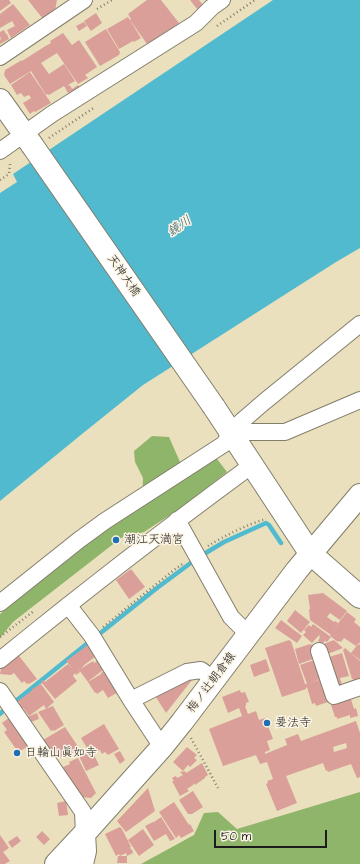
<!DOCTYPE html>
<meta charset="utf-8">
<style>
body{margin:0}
#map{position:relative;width:360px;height:864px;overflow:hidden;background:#eae0bd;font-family:"Architects Daughter",sans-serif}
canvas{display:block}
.scale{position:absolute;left:214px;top:830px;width:113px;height:18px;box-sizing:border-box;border:2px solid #1c1c1c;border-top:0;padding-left:5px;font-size:12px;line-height:14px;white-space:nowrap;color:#1c1c1c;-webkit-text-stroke:3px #fcf5e5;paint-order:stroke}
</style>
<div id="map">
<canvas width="360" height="864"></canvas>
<div class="scale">50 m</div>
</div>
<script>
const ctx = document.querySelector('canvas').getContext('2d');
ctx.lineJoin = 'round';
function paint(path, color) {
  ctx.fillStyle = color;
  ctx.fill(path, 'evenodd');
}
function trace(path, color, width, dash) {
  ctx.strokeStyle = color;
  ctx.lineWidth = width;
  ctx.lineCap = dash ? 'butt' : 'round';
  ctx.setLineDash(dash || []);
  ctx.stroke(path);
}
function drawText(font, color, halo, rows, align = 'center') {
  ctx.font = font + ' "Architects Daughter","Klee One",sans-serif';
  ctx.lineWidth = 3;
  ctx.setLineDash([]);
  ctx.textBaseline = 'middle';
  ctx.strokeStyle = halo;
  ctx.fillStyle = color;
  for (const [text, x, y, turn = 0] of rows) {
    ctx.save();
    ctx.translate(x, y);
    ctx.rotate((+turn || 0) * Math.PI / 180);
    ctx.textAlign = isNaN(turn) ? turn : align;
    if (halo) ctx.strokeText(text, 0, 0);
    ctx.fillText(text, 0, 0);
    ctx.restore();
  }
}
const forest = new Path2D(`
 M152,436L169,437L180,462L207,451L217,459L227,472L184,506L144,532L121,538L13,622L0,638V614L68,557L142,506L143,478L135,462L134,451Z
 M360,792V864H141L194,835L204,813L218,812L237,829Z`);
const water = new Path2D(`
 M273,0H360V248L336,262L143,385L82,434L0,501V193L17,182L13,174Z`);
const stream = new Path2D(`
 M204,554L224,542L266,523L269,525L281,543
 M98,635L157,588L192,562
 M17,700L89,642
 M0,714L4,710`);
const building = new Path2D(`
 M0,0H9L11,3L0,11Z
 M28,0H57L55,11L43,19Z
 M147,0H161L179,23L149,45L148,43L147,44L130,20L131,19L128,14Z
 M190,0H199L203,5L197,9Z
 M13,4L30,25L11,38L7,30L15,26L12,21L0,28V14Z
 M96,13L102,23L91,31L84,21Z
 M128,17L141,38L134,42L133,41L119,49L107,29Z
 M84,22L87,26L79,31L76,26Z
 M106,29L120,52L119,55L100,66L85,42Z
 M4,30L6,34H7L9,39L0,44V40L1,39L0,36V32Z
 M63,33L72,45L79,40L97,67L85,75L88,78L78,84L57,53L41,63L49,74L64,64L75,81L68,85L69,86L70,85L72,89L78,85L81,89L70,93V92L68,93L64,86L49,95L47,94L46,95L31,71L10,84L4,75L5,70L22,60V61L44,47L51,43L50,41Z
 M30,72L51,103L35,112L34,111L30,114L23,103L31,98L29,95L24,97L21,93L17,95L11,85Z
 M131,569L145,587L129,599L116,580Z
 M323,593L347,611L340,620L330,613L327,617L334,622L335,621L338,623L332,631L347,612L356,619L354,622L360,627V642L359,644L358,643L356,646L344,638L341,642L339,641L338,642L330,636L331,635L310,620L309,609H310L308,595Z
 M295,610L310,622L301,633L287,621Z
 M281,620L302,636L297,643L275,628Z
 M313,624L331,637L327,642L325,641L322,644L318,641L320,637L319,636L321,633L312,643L303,635L306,632L304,630L309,625L311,627Z
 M289,640L290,641H291L305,684H307L300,665L317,659L324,678L311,682L323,679L328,702L316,706L315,703L312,704L307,687L306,688V689L282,697L265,648Z
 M334,640L343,648L325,655L321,645Z
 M310,644L311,645L312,644L316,657V658L299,664L295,649Z
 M358,644L360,645V660L351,653Z
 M88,645L96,656L83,666V667L79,670L77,667L80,672L76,675L75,673L73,676L77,681L55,699L41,682L43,680L45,682L68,664L73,669L66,661Z
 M345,648L360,661V681L355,683L353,679H352L343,650Z
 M16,652L37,679L29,684L28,683L27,684L24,681L22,683L14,673L11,675L0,674L2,663Z
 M342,653L349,676L340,678L343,688L337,689L329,657Z
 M266,659L270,671L254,677L250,665Z
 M93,661L94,663L97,661L103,670L90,680L88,682L79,670Z
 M104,671L110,681L120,691L108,698L103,690L97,694L96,692L95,693L88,682L101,674V673Z
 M190,676L192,680L166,713L154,694Z
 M41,684L54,702L46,709L44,705L29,716L23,708H22L19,704L20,703L18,701L33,690L32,689Z
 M240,690L241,693L245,692L249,702L246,703V706H245L248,714L256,711L259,720L265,718L273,739L267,741L270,750L265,752V754L287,745L285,739L298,734L301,741L356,721L360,733V777L357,778L351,764L328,772L327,770L326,771L323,763L286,776L297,803L277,811L266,784L268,783L267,781L273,779L267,762L260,764L256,755L223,766L209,729L242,716L239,708L228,713L222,697ZM346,743L347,748L334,752L333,747Z
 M350,696L354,709L356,708L358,716L350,718V715L337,719V717H335L330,702Z
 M53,706L64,725L54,731L53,730L51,731L38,712Z
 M37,713L39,719L31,722L27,717Z
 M10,717L29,746L18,752L4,732L7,730L2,723Z
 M104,724L119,749L108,755L105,752L102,754L100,750L94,753L93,751L90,753L81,738Z
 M65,727L79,748L68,756L65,752L64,753V755L60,758L59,757L55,759L43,740Z
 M187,747L197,755L194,758L197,760L190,767L188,765L183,771L173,762Z
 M120,751L125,760L120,764L114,754Z
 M86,752L88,755L93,753L99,765L86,771L79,756Z
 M78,758L96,793L91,798L81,797L72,785L63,767L70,764L69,762Z
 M202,763L208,775L205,777V778L195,785L194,783L193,785L187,789L189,791L180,796L172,781H174L172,778L176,776L177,778L183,775L180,772L185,771L186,773Z
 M148,788L155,811L126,832L117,821Z
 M193,791L203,807L192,814H188L179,800Z
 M66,801L68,815L59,816L57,803Z
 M174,802L189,825L190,824L194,831L181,838L179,835L176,838L159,812Z
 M161,817L175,839L170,841L166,834L154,841L145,826L153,822H154Z
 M120,827L122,829L131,847H130L131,850L132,849L133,853L127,856L126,853L120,856L119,854L116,856L105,834Z
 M143,829L154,845L139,856L128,840Z
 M42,831L50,839L44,845L36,837Z
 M0,835L9,848L3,852L10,861L5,864H0Z
 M17,836L21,841L12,848L8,842Z
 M118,856H127V863H117Z`);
const path = new Path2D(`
 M97,9L112,0
 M217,26L255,0
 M49,138L95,107
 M0,180L9,174L10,164
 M208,546C224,536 248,524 266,519
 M103,627L174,570L184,563
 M0,637L34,611
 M191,738L218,788`);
const street = new Path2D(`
 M0,57L84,0
 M0,151L52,114L196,23L212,7L222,0
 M231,432H285L360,400
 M177,520L231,617L248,634
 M0,603L79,540L105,521L224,444L231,432L242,421L264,402L360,324
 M68,605L92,636L131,700L162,747
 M319,651L334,696L360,687
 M0,660C80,595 161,532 244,471L253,466
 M0,691L83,812L84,834
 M131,700L187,672L201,670L214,680`);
const secondary = new Path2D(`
 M0,100L32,145
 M214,407L310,553L360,597
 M56,864L84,834L162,747L182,722L297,570L360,495
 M82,864L85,851L84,834`);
const secondaryBridge = new Path2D(`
 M32,145L214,407`);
const markers = [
 [116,540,4,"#1f6fb2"],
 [267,723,4,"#1f6fb2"],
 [17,753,4,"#1f6fb2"]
];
const streetNames = [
 ["天神大橋",123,276,55],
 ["梅ノ辻朝倉線",212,683,-53]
];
const poiNames = [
 ["潮江天満宮",124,540],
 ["要法寺",275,723],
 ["日輪山眞如寺",25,753]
];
const waterNames = [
 ["鏡川",180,227,-34]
];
paint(forest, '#8fb56b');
paint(water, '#51bace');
trace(stream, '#51bace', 4.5);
paint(building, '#da9f99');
trace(street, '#837e6c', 18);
trace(secondary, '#837e6c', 24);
trace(path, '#837e6c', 2.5, [1, 3]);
trace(street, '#fff', 16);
trace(secondary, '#fff', 22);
trace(secondaryBridge, '#837e6c', 24, []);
trace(secondaryBridge, '#fff', 22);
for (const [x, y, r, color] of markers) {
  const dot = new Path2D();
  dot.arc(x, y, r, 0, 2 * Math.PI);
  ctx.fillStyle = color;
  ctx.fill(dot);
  trace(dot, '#fcf5e5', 1.5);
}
drawText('12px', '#1c1c1c', '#fcf5e5', streetNames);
drawText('12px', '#1c1c1c', '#fcf5e5', poiNames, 'left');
drawText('italic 13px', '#315b63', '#fcf5e5', waterNames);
</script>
